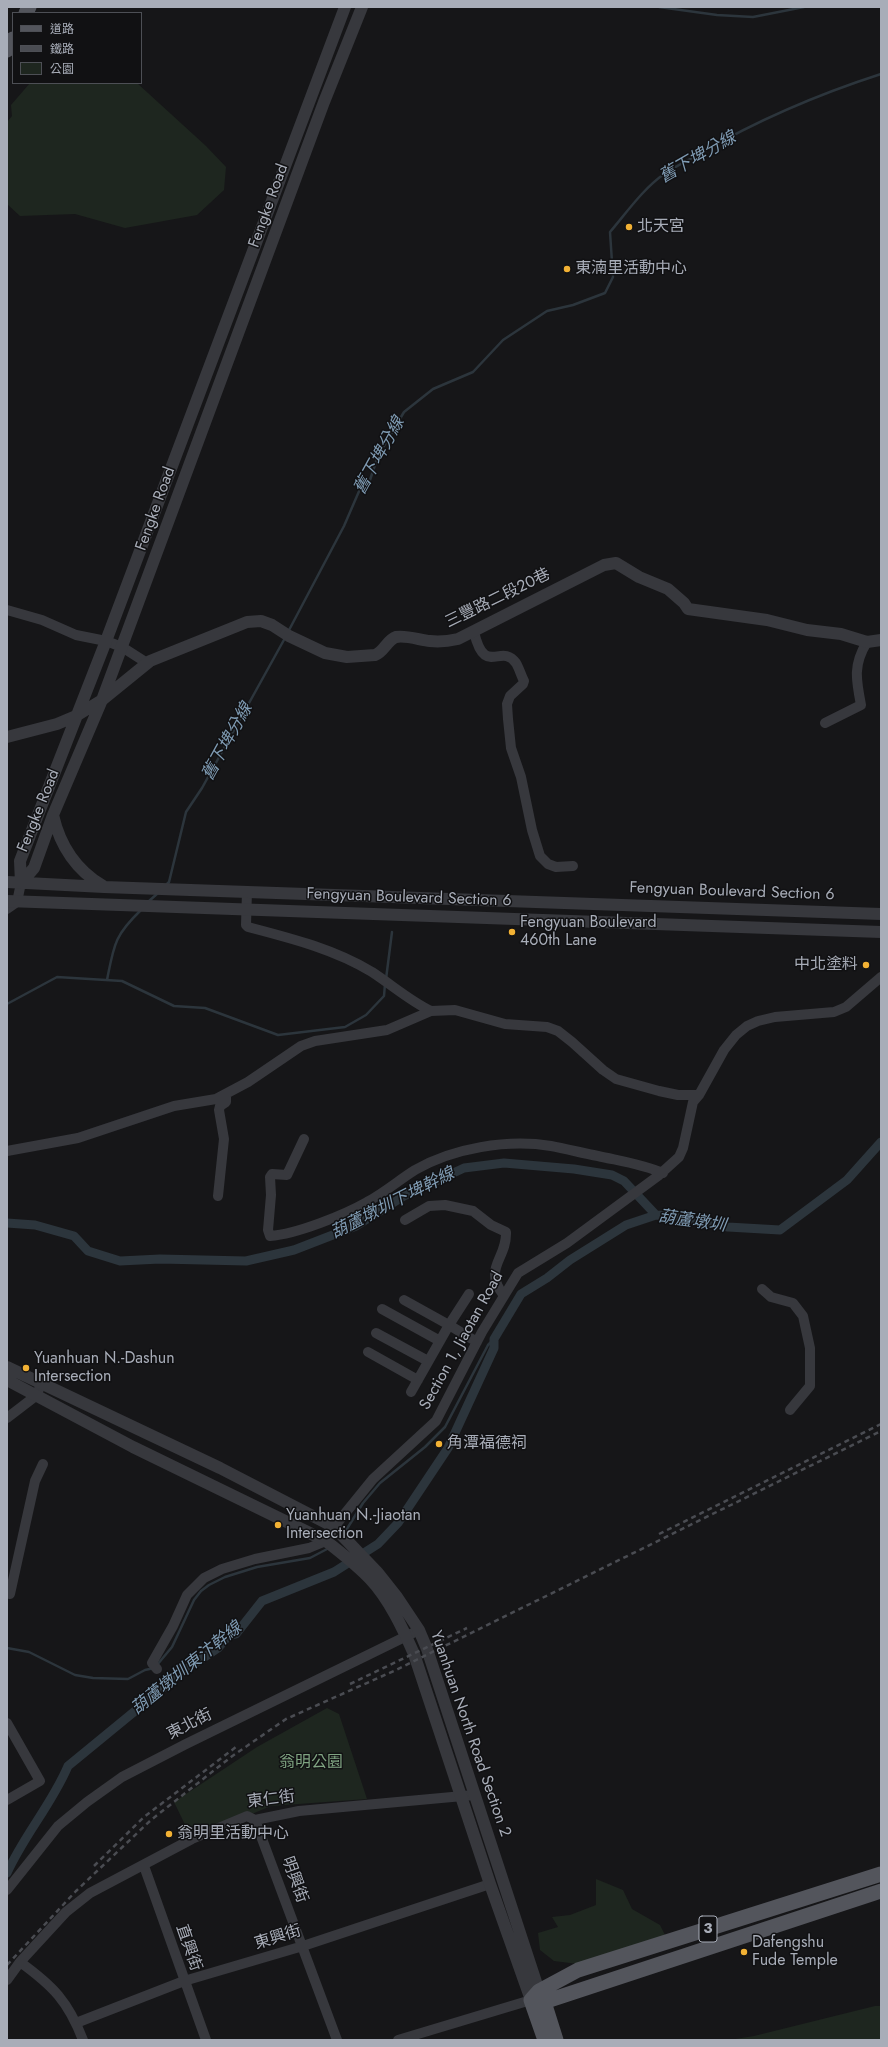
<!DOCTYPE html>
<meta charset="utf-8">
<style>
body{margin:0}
#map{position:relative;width:888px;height:2047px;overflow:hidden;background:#161618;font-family:Jost,"Noto Sans TC",sans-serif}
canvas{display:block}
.frame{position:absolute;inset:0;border:8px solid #a8adb8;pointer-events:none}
.legend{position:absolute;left:12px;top:12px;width:130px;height:72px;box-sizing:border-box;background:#111113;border:1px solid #4d4f55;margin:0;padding:5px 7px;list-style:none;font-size:12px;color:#a8adb8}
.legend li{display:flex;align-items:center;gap:8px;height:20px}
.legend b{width:20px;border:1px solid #4d4f55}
</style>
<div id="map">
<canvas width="888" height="2047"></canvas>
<div class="frame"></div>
<ul class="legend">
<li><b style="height:5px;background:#53555c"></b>道路</li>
<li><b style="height:5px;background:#4a4c52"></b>鐵路</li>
<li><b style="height:11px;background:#1e261f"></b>公園</li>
</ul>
</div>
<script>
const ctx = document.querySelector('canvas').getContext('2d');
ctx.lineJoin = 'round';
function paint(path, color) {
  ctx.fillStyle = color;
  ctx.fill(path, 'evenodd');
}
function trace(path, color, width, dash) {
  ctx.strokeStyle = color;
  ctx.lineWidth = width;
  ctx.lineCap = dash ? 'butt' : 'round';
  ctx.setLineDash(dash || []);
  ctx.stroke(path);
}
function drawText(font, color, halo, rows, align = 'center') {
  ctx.font = font + ' Jost,"Noto Sans TC",sans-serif';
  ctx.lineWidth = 3;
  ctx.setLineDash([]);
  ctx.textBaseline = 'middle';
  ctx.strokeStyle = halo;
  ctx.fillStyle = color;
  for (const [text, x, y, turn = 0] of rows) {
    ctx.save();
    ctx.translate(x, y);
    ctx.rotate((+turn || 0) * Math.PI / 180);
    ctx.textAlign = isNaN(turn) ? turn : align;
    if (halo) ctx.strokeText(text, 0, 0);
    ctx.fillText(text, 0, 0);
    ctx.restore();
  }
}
const green = new Path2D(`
 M30,83H137L206,146L226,167L224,190L197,215L125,228L75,214L20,216L7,204V122L12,116L11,105Z
 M327,1708L339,1714L367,1799L271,1806L192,1839L174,1802L257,1747Z
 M596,1879L623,1890L632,1909L660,1925L666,1937L578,1964L554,1961L540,1950L538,1933L558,1927L552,1917L570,1915L596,1905Z
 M875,2006H881V2040H729L754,2036Z`);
const stream = new Path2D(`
 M659,7L717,15L753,17L804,7
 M288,632L344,526L360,489L370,480L378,456L404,412L433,389L473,372L503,340L547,311L573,305L605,293L613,277L610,232C627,212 643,189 664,174C676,166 689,160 701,153C758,120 819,94 881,74
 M166,885L169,882L186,812L202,788L285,638
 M148,902L158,893
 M386,979L392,932
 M107,980C114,945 114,936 141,910
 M7,1004L57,977L122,981L174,1006L205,1008L278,1035L345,1027L366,1015L384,996L385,984
 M345,1532L363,1503L380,1483L425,1447L445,1427L488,1345L494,1339
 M7,1648L29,1652L75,1675L93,1678L128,1679L145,1670L154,1668
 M157,1665L172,1647L194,1600L201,1591L209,1585L225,1577L257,1567L310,1558L329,1548`);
const canal = new Path2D(`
 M7,1223L35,1225L74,1236L88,1251L120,1261L160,1259L246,1261L294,1250L356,1226L404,1196L464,1168L504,1163L574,1169L612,1175L624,1181L656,1215
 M7,1873C24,1835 52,1804 68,1766L185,1670L218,1648L228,1636L236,1634L262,1601L334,1572L378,1544L398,1523L448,1448L494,1348V1339L521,1294L547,1278L570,1260L626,1225L656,1215L674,1216L728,1227L780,1230L847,1180L881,1142`);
const minor = new Path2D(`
 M7,610L42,620L76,635L106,641L122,647L147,663
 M474,632C485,678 501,642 516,663C519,668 521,675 524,681L523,684L510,696L507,704L508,719L511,748L521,777L532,830L540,856L548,864L556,867L573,866
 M825,723L861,705C856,679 853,665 867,642
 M247,891L246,925L248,927C290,938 334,949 372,972C392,985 410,1001 431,1011
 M7,909L17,902L21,883
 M304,1139L287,1175L272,1174L270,1177L271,1195L268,1230L270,1236C297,1234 344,1215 367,1202C384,1193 399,1180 415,1170C453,1148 507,1139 551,1146C567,1149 582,1153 598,1156C620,1161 642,1164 663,1173
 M7,1151L78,1138L174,1106L216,1099L248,1082L301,1046L315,1041L387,1030L431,1011L455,1010L505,1024L547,1027L558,1031L572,1042L603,1070L616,1079L659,1091L678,1095H699
 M218,1196L224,1139L219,1110L220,1106L226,1102V1095
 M405,1220L429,1206L445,1205L473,1211L491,1225L506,1232C507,1260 482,1267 504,1296
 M762,1289L771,1297L793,1303L803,1316L810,1348V1386L790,1410
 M404,1300L449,1325L469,1294
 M382,1309L440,1341
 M376,1333L428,1361
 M368,1352L418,1380
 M411,1392L449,1325L477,1342
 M7,1418L37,1395L41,1383
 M10,1594L35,1481L43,1464
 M157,1669L152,1663L173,1626L187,1595L204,1578L222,1569L255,1559L309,1548L326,1541L334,1527L373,1479L436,1421L482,1332L518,1273L567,1243L658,1176L679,1157L683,1148L693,1102L699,1095L724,1050L736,1035L747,1026L758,1021L775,1017L834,1012L846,1007L881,977
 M7,1723L40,1781L7,1800
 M255,1820L337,2040
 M144,1866L206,2040
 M7,1890L58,1826L87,1802L122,1777L186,1744L419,1630
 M20,1962C53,1986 68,2001 83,2040
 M7,1980L20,1962L66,1912L90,1893L192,1839L247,1816L255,1820L299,1811L474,1795
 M76,2023L184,1981L303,1946L490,1884
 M398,2040L531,2000`);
const tertiary = new Path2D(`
 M7,737L57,724L76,716L102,700L150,661L247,622L261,621L272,625L289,636L325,653L347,657L375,655C384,652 387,640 396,637C406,635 420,640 430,641C439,642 449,641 458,639L604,565L616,563L639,577L668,589L684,603L688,609L767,620L807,630L841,634L867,642L881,640
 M53,815C60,846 76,870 103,886
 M7,882L104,887L881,914
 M21,883L34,868L53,815L102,700L324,102L362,7
 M21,883L20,861L106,641L345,7
 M7,901L881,932
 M7,1367L220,1468L334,1527L378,1573L397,1597L419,1630L427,1649L539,1991L543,1999
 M7,1380L133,1447L326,1541C341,1553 357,1565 370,1579C389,1599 403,1629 414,1654L490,1884L531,2000`);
const primary = new Path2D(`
 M26,13L29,7
 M7,50L13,39
 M531,2000L539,1991L578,1970L881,1874
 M531,2000L544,2002L881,1891
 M531,2000L545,2040
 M544,2002L556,2040`);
const rail = new Path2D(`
 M659,1534L881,1424
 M350,1684L467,1628
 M94,1866L144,1817L236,1747
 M7,1965L76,1891L151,1820L231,1757L286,1719L396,1670L881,1431`);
const markers = [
 [629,227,4,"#f2b134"],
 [567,269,4,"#f2b134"],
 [512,932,4,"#f2b134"],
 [866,965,4,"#f2b134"],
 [26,1368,4,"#f2b134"],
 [439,1444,4,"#f2b134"],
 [278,1525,4,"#f2b134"],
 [169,1834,4,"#f2b134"],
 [744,1952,4,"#f2b134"]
];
const shields = [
 [708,1929,18]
];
const shieldNames = [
 ["3",708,1929]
];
const streetNames = [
 ["Fengke Road",269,206,-70],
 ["Fengke Road",156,509,-70],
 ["三豐路二段20巷",498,599,-26],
 ["Fengke Road",39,811,-68],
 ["Fengyuan Boulevard Section 6",732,892,2],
 ["Fengyuan Boulevard Section 6",409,898,2],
 ["Section 1, Jiaotan Road",462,1341,-61],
 ["東北街",190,1725,-27],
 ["Yuanhuan North Road Section 2",470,1734,71],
 ["東仁街",271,1800,-7],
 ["明興街",294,1880,70],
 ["東興街",278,1938,-17],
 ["直興街",188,1948,71]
];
const poiNames = [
 ["北天宮",637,227],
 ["東湳里活動中心",575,269],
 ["Fengyuan Boulevard",520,923],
 ["460th Lane",520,941],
 ["中北塗料",858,965,"right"],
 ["Yuanhuan N.-Dashun",34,1359],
 ["Intersection",34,1377],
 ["角潭福德祠",447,1444],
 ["Yuanhuan N.-Jiaotan",286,1516],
 ["Intersection",286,1534],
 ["翁明里活動中心",177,1834],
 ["Dafengshu",752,1943],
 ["Fude Temple",752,1961]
];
const parkNames = [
 ["翁明公園",311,1763]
];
const waterNames = [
 ["舊下埤分線",698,158,-30],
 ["舊下埤分線",380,456,-61],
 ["舊下埤分線",228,742,-61],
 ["葫蘆墩圳下埤幹線",393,1204,-27],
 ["葫蘆墩圳",692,1222,8],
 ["葫蘆墩圳東汴幹線",187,1669,-39]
];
paint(green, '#1e261f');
trace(stream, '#2c353c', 2.5);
trace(canal, '#2c353c', 9);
trace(minor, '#37383d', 10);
trace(tertiary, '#37383d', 12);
trace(primary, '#53555c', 15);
trace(rail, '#4a4c52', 2.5, [5, 4]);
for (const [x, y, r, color] of markers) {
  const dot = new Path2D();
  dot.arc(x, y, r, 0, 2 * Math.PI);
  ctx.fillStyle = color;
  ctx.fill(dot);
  trace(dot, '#111113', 1.5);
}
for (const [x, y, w] of shields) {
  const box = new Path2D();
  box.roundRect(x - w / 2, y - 13, w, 26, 3);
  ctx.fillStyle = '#111113';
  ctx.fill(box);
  trace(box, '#a8adb8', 1);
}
drawText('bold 15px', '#a8adb8', null, shieldNames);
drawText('16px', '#a8adb8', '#111113', streetNames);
drawText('16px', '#a8adb8', '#111113', poiNames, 'left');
drawText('16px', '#7fa381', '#111113', parkNames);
drawText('italic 17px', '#7f9bb3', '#111113', waterNames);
</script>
